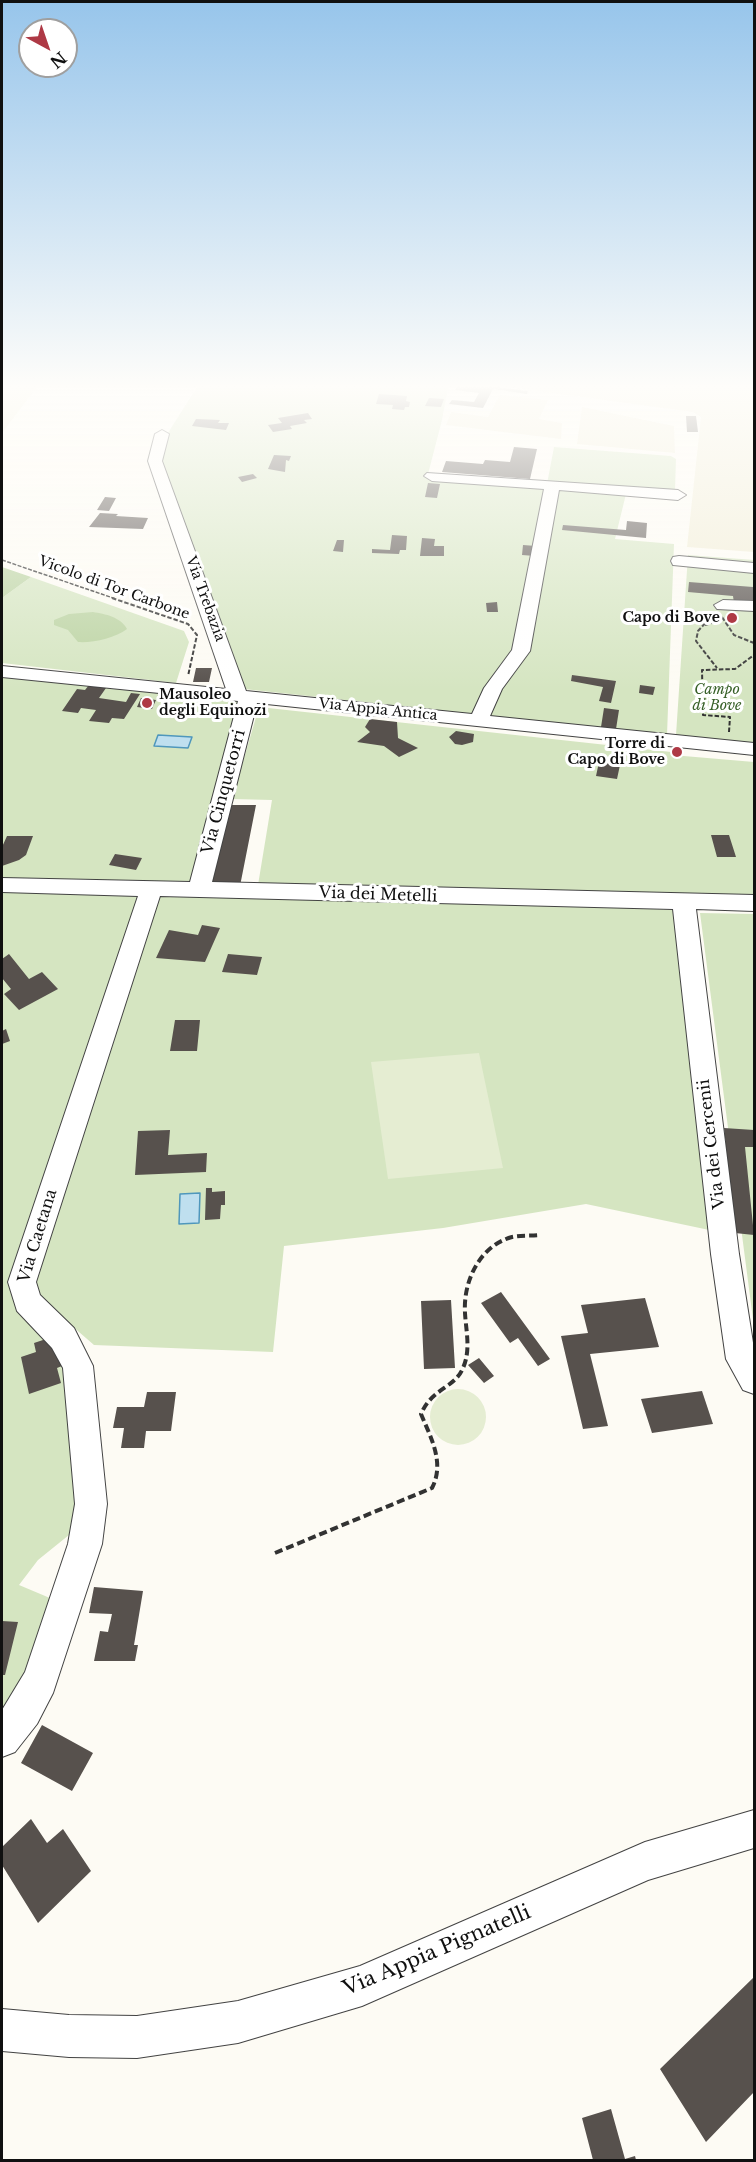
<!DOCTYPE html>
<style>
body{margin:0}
#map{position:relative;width:756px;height:2162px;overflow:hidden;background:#fdfbf4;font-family:"Libre Baskerville",serif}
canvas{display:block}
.frame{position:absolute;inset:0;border:3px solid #101010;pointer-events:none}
.north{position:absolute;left:18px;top:18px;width:60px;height:60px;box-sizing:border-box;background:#fff;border:2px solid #9f9f9f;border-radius:50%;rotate:140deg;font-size:16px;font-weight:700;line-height:24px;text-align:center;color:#101010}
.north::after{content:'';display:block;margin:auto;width:21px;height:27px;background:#ae3945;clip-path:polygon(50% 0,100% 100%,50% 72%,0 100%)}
</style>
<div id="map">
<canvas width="756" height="2162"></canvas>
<div class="frame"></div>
<div class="north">N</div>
</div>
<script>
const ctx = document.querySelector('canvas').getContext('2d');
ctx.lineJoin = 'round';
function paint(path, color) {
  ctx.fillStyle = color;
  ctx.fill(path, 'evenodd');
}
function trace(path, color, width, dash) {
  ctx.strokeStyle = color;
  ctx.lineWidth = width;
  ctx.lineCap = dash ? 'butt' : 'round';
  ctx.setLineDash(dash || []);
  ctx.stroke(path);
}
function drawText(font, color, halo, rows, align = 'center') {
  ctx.font = font + ' "Libre Baskerville",serif';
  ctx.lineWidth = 6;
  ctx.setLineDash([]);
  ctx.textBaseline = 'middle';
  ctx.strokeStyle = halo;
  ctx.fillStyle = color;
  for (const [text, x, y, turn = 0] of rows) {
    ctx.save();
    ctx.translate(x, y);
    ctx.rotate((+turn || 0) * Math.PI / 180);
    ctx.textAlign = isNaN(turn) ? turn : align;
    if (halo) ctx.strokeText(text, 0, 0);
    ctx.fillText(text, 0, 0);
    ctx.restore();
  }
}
const farmland = new Path2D(`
 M2,387H37L2,433Z
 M509,387H754V552L687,547L701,417L693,412Z
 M500,395L548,400L539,419L562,423L561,439L446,425L451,412L488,417Z
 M582,407L674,426L675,453L577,444Z`);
const green = new Path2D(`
 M197,387H448L442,420L427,478L626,494L615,539L674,544L667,735L244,689L160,460L166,436Z
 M554,447L671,456L676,459L675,491L547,484Z
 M688,555L754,560V743L676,735Z
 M31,577L184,631L189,642L176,683L2,663V598Z
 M2,674L243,700L193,883L2,878Z
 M259,707L671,752L672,755L754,762V897L258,885L272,800L232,799Z
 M2,887L152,888L677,910L714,1231L586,1204L443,1228L284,1246L273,1352L94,1345L27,1287L58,1333L90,1518L38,1560L19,1585L57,1601L23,1703L2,1729Z
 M700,913L754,914V1327Z`);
const forest = new Path2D(`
 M2,567L31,577L2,598Z
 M93,612C105,614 121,617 127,629C115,638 93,643 78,642L68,630L54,625V620L69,614Z`);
const pitch = new Path2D(`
 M479,1053L503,1168L388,1179L371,1062Z
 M430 1417a28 28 0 1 1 56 0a28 28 0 1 1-56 0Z`);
const water = new Path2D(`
 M158,735L192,737L188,748L154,746Z
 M200,1193L199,1223L179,1224L180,1194Z`);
const building = new Path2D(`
 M457,387H496L528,391L527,394L493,389L483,408L449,404L452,400L474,402L479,393L455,390Z
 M379,394L407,396L406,401L410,402L409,407H405L404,410L392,409L393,405L376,404Z
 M429,398L444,399L441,407L425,406Z
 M308,413L312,419L304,420L307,423L290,426L292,429L273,432L268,425L282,423L278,418Z
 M686,416H696L698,432H687Z
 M196,419L220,420L218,423H229L226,430L192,426Z
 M514,447L537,449L530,479L442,472L446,461L483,464L485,460L510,462Z
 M274,455L291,456L289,461L286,460L285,472L268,469Z
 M253,474L257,478L242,482L238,477Z
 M428,483L440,484L437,498L425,497Z
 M105,497L116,498L109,511L97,510Z
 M100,513L118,514L116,516L148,518L143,529L89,527Z
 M627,521L647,523L646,538L562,530L563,525L626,530Z
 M392,535L407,536L406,550H400L399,554L372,553V549L390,550Z
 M422,538L435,539L434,546H444V556H420Z
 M337,540H344L343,552L333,551Z
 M523,545L536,546L535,556L522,555Z
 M689,582L753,587V604L734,603L733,596L688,592Z
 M497,602L498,612H487L486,603Z
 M196,668H212L209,682H193Z
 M572,675L616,681L611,703L599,701L603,687L571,681Z
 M89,685L106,688L99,698L126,702L131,693L140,694L124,719L112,718L109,723L89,721L96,710L81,708L78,713L62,711L77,689L85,690Z
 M640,685L655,687L653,695L639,693Z
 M141,698L156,700L152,709L137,707Z
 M604,708L619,710L616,729L601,727Z
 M370,719L397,722L398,738L418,748L399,757L384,746L357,742L370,732L365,727Z
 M456,731L474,734L473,742L462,745L455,744L449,737Z
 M599,762L620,765L617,779L596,776Z
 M227,805H256L240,886L210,884Z
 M711,835H729L736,857H717Z
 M7,836H33L26,855L19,860L2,866V847Z
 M115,854L142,858L136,870L109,865Z
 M202,925L220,928L205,962L156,958L169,930L198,935Z
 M9,954L29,979L42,972L58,989L19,1010L4,994L11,989L2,978V959Z
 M228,954L262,957L257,975L222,972Z
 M175,1020H200L197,1051H170Z
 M6,1029L10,1041L2,1044V1031Z
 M724,1128L754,1130V1147H745L754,1235L735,1233Z
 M170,1130L168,1155L207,1153L206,1172L135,1175L138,1131Z
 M206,1188H212V1192L225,1191V1205H221L220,1219L205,1220Z
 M501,1292L550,1359L538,1366L518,1338L510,1343L481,1303Z
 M645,1298L659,1347L590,1354L608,1426L583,1429L561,1336L588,1333L581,1305Z
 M451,1300L455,1368L424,1369L421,1301Z
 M55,1336L62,1366L57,1368L61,1383L29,1394L21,1357L36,1352L34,1343Z
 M479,1358L494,1376L484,1383L468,1365Z
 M702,1391L713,1424L652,1433L641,1399Z
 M147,1392H176L171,1431H146L144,1448H121L124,1428H113L117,1407H144Z
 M94,1587L143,1591L134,1645H138L135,1661H94L100,1631L108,1632L112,1614L89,1613Z
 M2,1621L18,1622L5,1675H2Z
 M42,1725L93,1753L72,1791L21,1763Z
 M31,1819L47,1843L63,1829L91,1871L38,1923L2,1865V1847Z
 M754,1977V2092L706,2142L660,2069Z
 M611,2109L625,2159L635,2156L636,2160H593L582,2118Z`);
const pathFar2 = new Path2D(`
 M2,560L116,599`);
const pathFar1 = new Path2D(`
 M112,598L188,624L197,635L188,676
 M707,612L709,619L698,631L696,641L717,668
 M722,617L734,635L754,643
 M705,625L723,620
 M729,732L730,717L703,715L702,670L735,669L754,655`);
const path = new Path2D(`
 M275,1553L432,1488C445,1463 431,1438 421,1414C432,1388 455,1388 463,1368C471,1350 466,1331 465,1313C463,1282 479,1246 512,1237C521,1235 531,1236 540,1235`);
const minor = new Path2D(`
 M162,430L169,434L162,461L246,691L472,714L484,688L512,650L544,489L432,481L424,476L427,473L678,490L686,495L678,500L559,490L530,651L502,689L490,716L754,743V755L257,703L212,882L754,895V911L696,909L739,1254L754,1349V1394L743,1390L726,1359L711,1254L673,909L160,896L36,1282L40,1295L74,1328L93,1366L107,1504L102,1544L53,1693L37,1724L15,1752L2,1757V1710L25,1672L68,1544L75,1504L63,1368L52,1348L17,1311L8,1282L138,896L2,892V878L190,882L238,701L2,677V666L226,689L148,461L155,434Z
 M679,556L754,563V573L673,565L671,561L673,557Z
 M723,600L754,601V611L717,609L714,605Z
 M754,1810V1848L648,1880L362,2006L238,2043L137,2058L69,2057L2,2051V2009L69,2015L137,2016L238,2001L360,1966L645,1842Z`);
const markers = [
 [732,618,6,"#ae3945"],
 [147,703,6,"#ae3945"],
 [677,752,6,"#ae3945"]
];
const farStreetnames = [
 ["Vicolo di Tor Carbone",114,588,20],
 ["Via Trebazia",205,599,70],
 ["Via Appia Antica",378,710,6]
];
const farPoinames = [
 ["Capo di Bove",720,618],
 ["Mausoleo",159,695,"left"],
 ["degli Equinozi",159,711,"left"],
 ["Torre di",665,744],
 ["Capo di Bove",665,760]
];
const farParknames = [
 ["Campo",717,690],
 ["di Bove",717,706]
];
const streetNames = [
 ["Via Cinquetorri",224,792,-75],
 ["Via dei Metelli",378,895,2],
 ["Via dei Cercenii",712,1144,-97],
 ["Via Caetana",38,1236,-73]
];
const nearStreetnames = [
 ["Via Appia Pignatelli",437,1951,-23]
];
paint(farmland, '#f1edd6');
paint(green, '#d5e5c1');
paint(forest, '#bbd3a2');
paint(pitch, '#e5edd2');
paint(water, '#bfdfef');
trace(water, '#4f97bc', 1.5);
paint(building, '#57514d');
trace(minor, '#434343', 2);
trace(pathFar2, '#323232', 1.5, [4, 1.5]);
trace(pathFar1, '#323232', 2, [4.5, 2]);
trace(path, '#323232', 4, [8, 4]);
paint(minor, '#fff');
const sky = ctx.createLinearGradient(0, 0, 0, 690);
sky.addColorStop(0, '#97c5eb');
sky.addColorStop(0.56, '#fefdfa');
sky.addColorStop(1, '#fefdfa00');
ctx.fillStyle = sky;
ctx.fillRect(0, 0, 756, 690);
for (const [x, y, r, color] of markers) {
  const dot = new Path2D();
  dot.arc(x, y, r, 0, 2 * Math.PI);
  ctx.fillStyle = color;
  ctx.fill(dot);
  trace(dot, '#fff', 2);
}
drawText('14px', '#101010', '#fff', farStreetnames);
drawText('bold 14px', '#101010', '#fff', farPoinames, 'right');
drawText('italic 14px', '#376028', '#fff', farParknames);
drawText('16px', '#101010', '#fff', streetNames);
drawText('20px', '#101010', '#fff', nearStreetnames);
</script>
